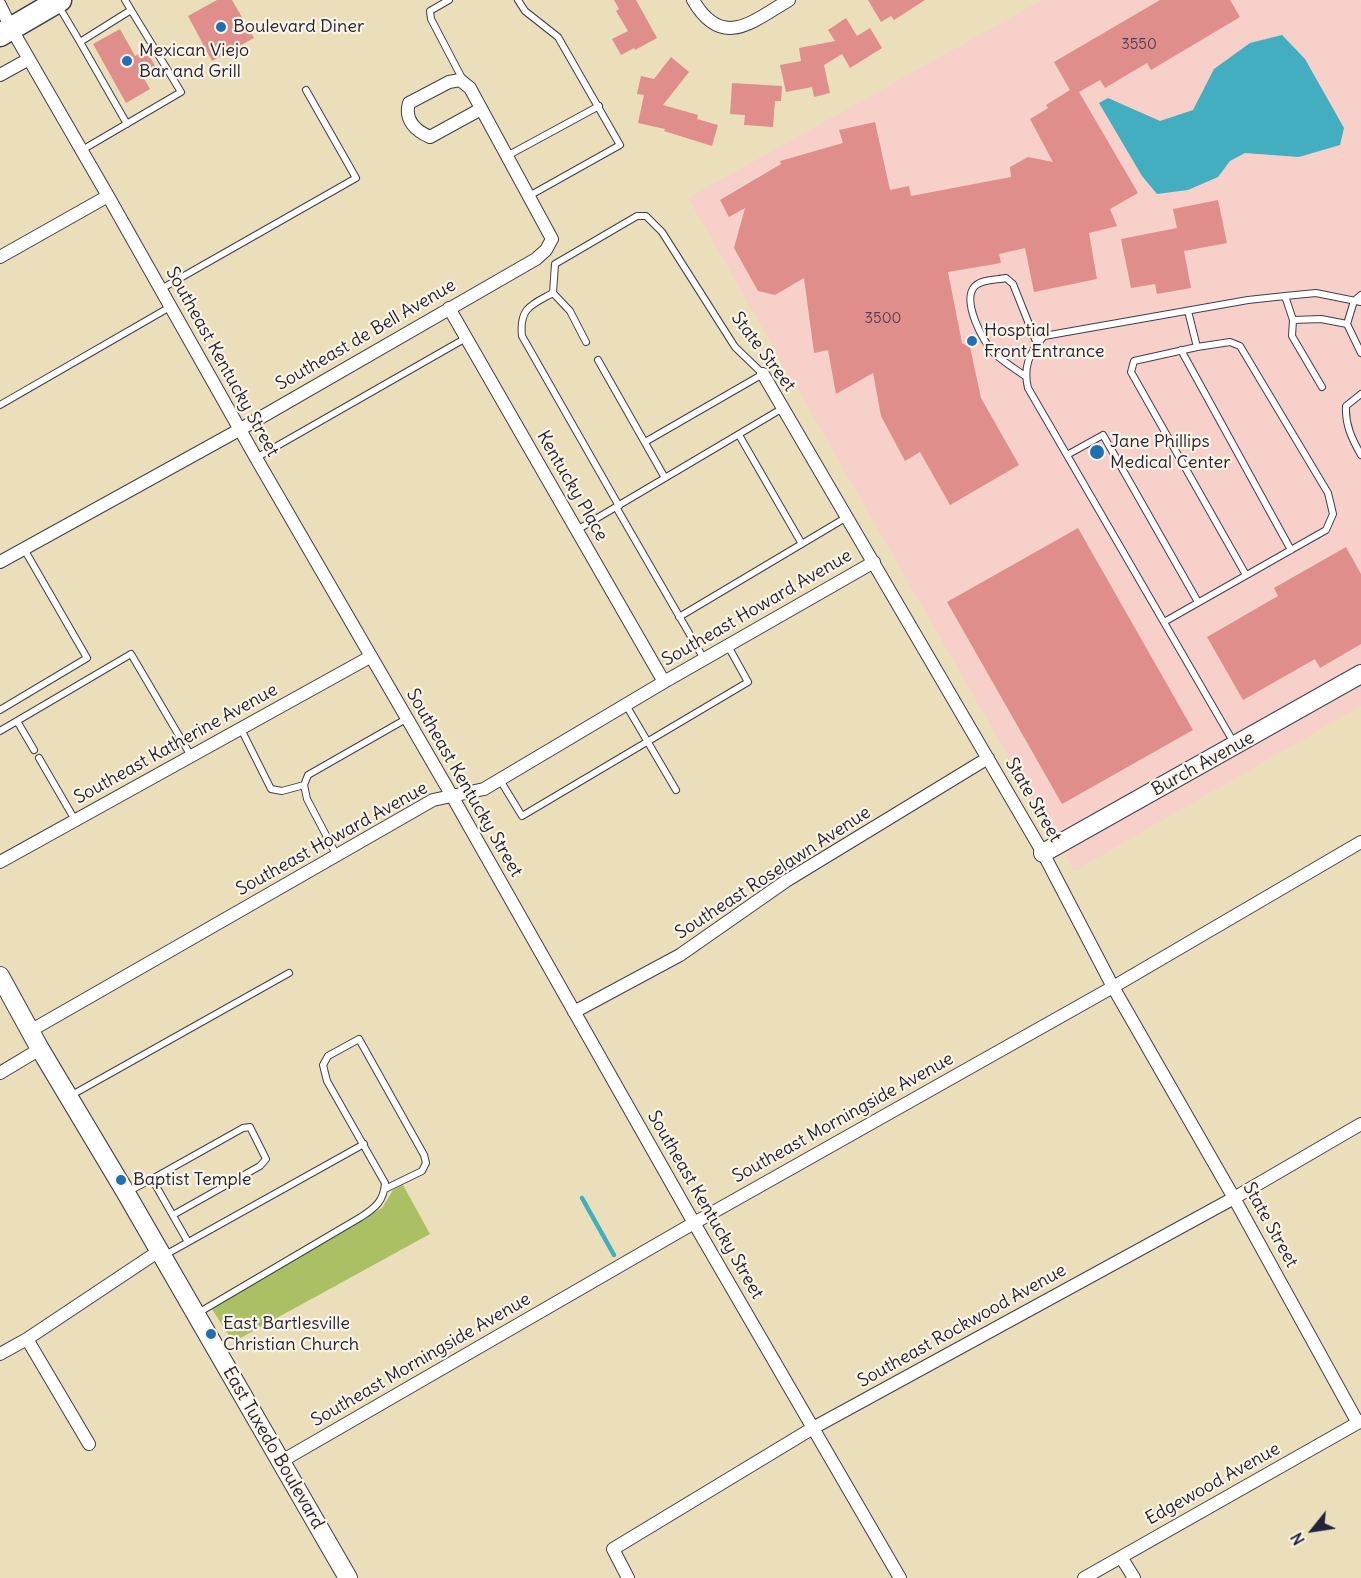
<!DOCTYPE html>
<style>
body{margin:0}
#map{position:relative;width:1361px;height:1578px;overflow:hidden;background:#eadfba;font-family:Delius,sans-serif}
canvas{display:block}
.north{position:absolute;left:1283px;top:1500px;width:60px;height:60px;-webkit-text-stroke:4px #fcf5e5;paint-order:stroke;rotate:240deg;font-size:16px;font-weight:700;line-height:24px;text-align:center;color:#22223b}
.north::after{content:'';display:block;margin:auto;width:21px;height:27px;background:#22223b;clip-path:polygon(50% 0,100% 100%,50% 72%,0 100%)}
</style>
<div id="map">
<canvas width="1361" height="1578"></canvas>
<div class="north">N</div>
</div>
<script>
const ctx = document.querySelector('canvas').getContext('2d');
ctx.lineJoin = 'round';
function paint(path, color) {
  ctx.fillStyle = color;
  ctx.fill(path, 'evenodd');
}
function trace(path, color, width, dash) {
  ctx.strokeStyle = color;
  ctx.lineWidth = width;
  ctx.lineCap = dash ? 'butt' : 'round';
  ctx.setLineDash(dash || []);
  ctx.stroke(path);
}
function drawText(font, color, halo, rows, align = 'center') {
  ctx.font = font + ' Delius,sans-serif';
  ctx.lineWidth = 4.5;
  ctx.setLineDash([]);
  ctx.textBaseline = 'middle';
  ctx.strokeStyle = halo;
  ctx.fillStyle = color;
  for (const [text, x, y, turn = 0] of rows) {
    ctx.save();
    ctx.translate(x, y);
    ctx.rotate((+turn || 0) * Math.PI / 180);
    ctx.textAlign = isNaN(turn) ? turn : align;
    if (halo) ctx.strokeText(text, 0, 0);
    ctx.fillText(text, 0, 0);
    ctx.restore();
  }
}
const built = new Path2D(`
 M1042,0H1360L1361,2V706L1074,871L688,198Z`);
const green = new Path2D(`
 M403,1185L430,1234L233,1342L210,1306L382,1208L393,1190Z`);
const water = new Path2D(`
 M1282,35L1305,59L1344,128L1340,145L1299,157L1245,153L1230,161L1218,177L1188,190L1157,194L1142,176L1099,103L1108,98L1160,121L1193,110L1214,69L1250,43Z`);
const stream = new Path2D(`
 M582,1198L614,1255`);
const building = new Path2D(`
 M217,0H232L254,38L212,61L188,16Z
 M614,0H636L657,38L635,50L634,48L621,55L612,39L628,31L616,11L619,9Z
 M868,0H925L894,20L891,16L881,22Z
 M1160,0H1230L1240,17L1151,70L1147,63L1105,88L1100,80L1079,92L1138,193L1110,209L1117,226L1089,233L1097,279L1034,292L1025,248L999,254L1001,263L948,272L962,343L970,347L981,398L1019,465L950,505L920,452L905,461L881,416L873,373L836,394L828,350L814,353L804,278L775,295L758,291L734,248L745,208L729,217L720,200L781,164L780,161L843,143L839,130L875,122L890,190L909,186L911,196L1011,177L1010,167L1028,157L1053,162L1030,119L1048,108L1046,105L1070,90L1054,62Z
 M846,18L857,36L870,28L882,48L850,68L842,54L824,65L830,93L814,97L812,87L786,92L780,65L801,61L799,48L835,41L828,30Z
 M120,29L135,56L146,50L155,66L141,73L150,89L126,103L93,44Z
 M671,57L689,72L663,105L698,115L697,119L718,125L712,146L664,131L665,129L638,123L644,95L637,94L641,76L654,79Z
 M732,83L782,86L781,101H775L773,127L744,125L745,115L730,114Z
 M1218,200L1227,243L1184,251L1191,288L1157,294L1155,284L1131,288L1121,239L1177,228L1173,209Z
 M1078,528L1193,730L1062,804L947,602Z
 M1346,547L1361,574V644L1320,668L1315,659L1243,700L1207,637L1278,596L1274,588Z`);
const lane = new Path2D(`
 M449,0L430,11L431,19L463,80
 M518,0L525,11L558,37L620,145L529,196
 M58,5L80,42L131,10L125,0
 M80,42L127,124
 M82,150L181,92L131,10
 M507,156L599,106
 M161,289L356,178L306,90
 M553,293L570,311L586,342
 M1361,295L1354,301L1347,324L1361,353
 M1285,296L1293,320L1321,319L1347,324
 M1293,320L1292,336L1322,387
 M1197,347L1134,361L1131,372L1246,575
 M1181,350L1291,550
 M598,360L665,478
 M1025,376C1015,369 1004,362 995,354C983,343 961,300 975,286C982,279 997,280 1006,278L1013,284L1037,344
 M1361,394L1346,406C1345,425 1352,439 1361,455
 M0,405L170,307
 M739,435L802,544
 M1067,455L1103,435L1198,602
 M256,458L466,338
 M619,506L522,336C519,308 531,305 553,293L555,264L637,216H646L662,232L735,347L763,374L645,442
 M616,507L704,659
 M577,530L783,408
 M679,617L847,517
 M1164,622L1326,530L1333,514L1328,493L1240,346L1230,342L1197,347L1188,311
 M626,705L676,790
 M0,710L87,658L24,549
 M17,721L34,750
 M241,729L271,789L282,791L304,785
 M0,731L131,654L191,756
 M1234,743L1028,388C1023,367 1029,353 1044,336L1248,300L1285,296L1316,293L1361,302
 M39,758L75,820
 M500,780L522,816L748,682L728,646
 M337,856L307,799L304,785L308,775L406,719
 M70,1096L289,973
 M152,1179L243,1128L250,1127L266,1159L260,1166L173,1215
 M127,1192L152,1179L188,1242
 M165,1255L364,1144
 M198,1313L361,1217C375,1208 384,1201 385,1183L327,1081L323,1065L328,1056L359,1039L424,1155L426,1163L422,1171L385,1189`);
const street = new Path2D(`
 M693,0C722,50 752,22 789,0
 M0,5L11,28L108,196L256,458L452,796L694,1223L900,1578
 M0,75L29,59
 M0,257L108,196
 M449,308L664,682
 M763,374L1043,853L1113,987L1234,1198L1358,1423
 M0,562L239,430L536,259L546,250L552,239L470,88L460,80L449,82L409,103C404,120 416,131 430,137L481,109
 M0,862L370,657
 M574,1012L680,955L786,881L988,758
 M30,1031L433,800L484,789L664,682L874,562
 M0,1073L40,1049
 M27,1339L89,1444
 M0,1354L27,1339L159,1251
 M280,1462L694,1223L1113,987L1361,842
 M1121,1557L1134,1578
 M628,1578L613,1549L813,1428L1234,1198L1361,1124
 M1084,1578L1361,1421`);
const secondary = new Path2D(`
 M1043,853L1361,674
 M0,976L40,1049L126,1193L348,1578`);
const highway = new Path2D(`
 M0,35L60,0`);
const markers = [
 [221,27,6,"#1f6fb2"],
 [127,61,6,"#1f6fb2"],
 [972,341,6,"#1f6fb2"],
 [1097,452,8,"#1f6fb2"],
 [121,1180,6,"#1f6fb2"],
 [211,1334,6,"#1f6fb2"]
];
const numberNames = [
 ["3550",1139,45],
 ["3500",883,319]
];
const poiNames = [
 ["Boulevard Diner",233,27],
 ["Mexican Viejo",139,51],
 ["Bar and Grill",139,72],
 ["Hosptial",984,331],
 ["Front Entrance",984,352],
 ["Jane Phillips",1110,442],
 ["Medical Center",1110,463],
 ["Baptist Temple",133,1180],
 ["East Bartlesville",223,1324],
 ["Christian Church",223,1345]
];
const streetNames = [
 ["Southeast de Bell Avenue",366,335,-30],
 ["State Street",763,352,53],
 ["Southeast Kentucky Street",222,362,61],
 ["Kentucky Place",572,486,60],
 ["Southeast Howard Avenue",757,608,-30],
 ["Southeast Katherine Avenue",176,744,-29],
 ["Burch Avenue",1203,764,-29],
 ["Southeast Kentucky Street",464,783,60],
 ["State Street",1033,800,60],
 ["Southeast Howard Avenue",332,839,-29],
 ["Southeast Roselawn Avenue",773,873,-33],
 ["Southeast Morningside Avenue",843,1118,-29],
 ["Southeast Kentucky Street",705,1205,60],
 ["State Street",1270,1225,61],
 ["Southeast Rockwood Avenue",962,1326,-29],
 ["Southeast Morningside Avenue",421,1360,-30],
 ["East Tuxedo Boulevard",273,1448,60],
 ["Edgewood Avenue",1213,1484,-29]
];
paint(built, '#f7d0ca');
paint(green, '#abc064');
paint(water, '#42aec0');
trace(stream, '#42aec0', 4.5);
paint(building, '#df8e8c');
trace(lane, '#403e4e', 8);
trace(street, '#403e4e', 14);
trace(secondary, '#403e4e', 20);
trace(highway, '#403e4e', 25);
trace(lane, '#fff', 6);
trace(street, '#fff', 12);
trace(secondary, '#fff', 18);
trace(highway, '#fff', 22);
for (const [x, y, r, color] of markers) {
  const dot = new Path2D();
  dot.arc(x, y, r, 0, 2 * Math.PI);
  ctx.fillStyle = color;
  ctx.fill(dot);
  trace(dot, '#fcf5e5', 2);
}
drawText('15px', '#513d4f', null, numberNames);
drawText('18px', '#22223b', '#fcf5e5', poiNames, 'left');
drawText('18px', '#22223b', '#fcf5e5', streetNames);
</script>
